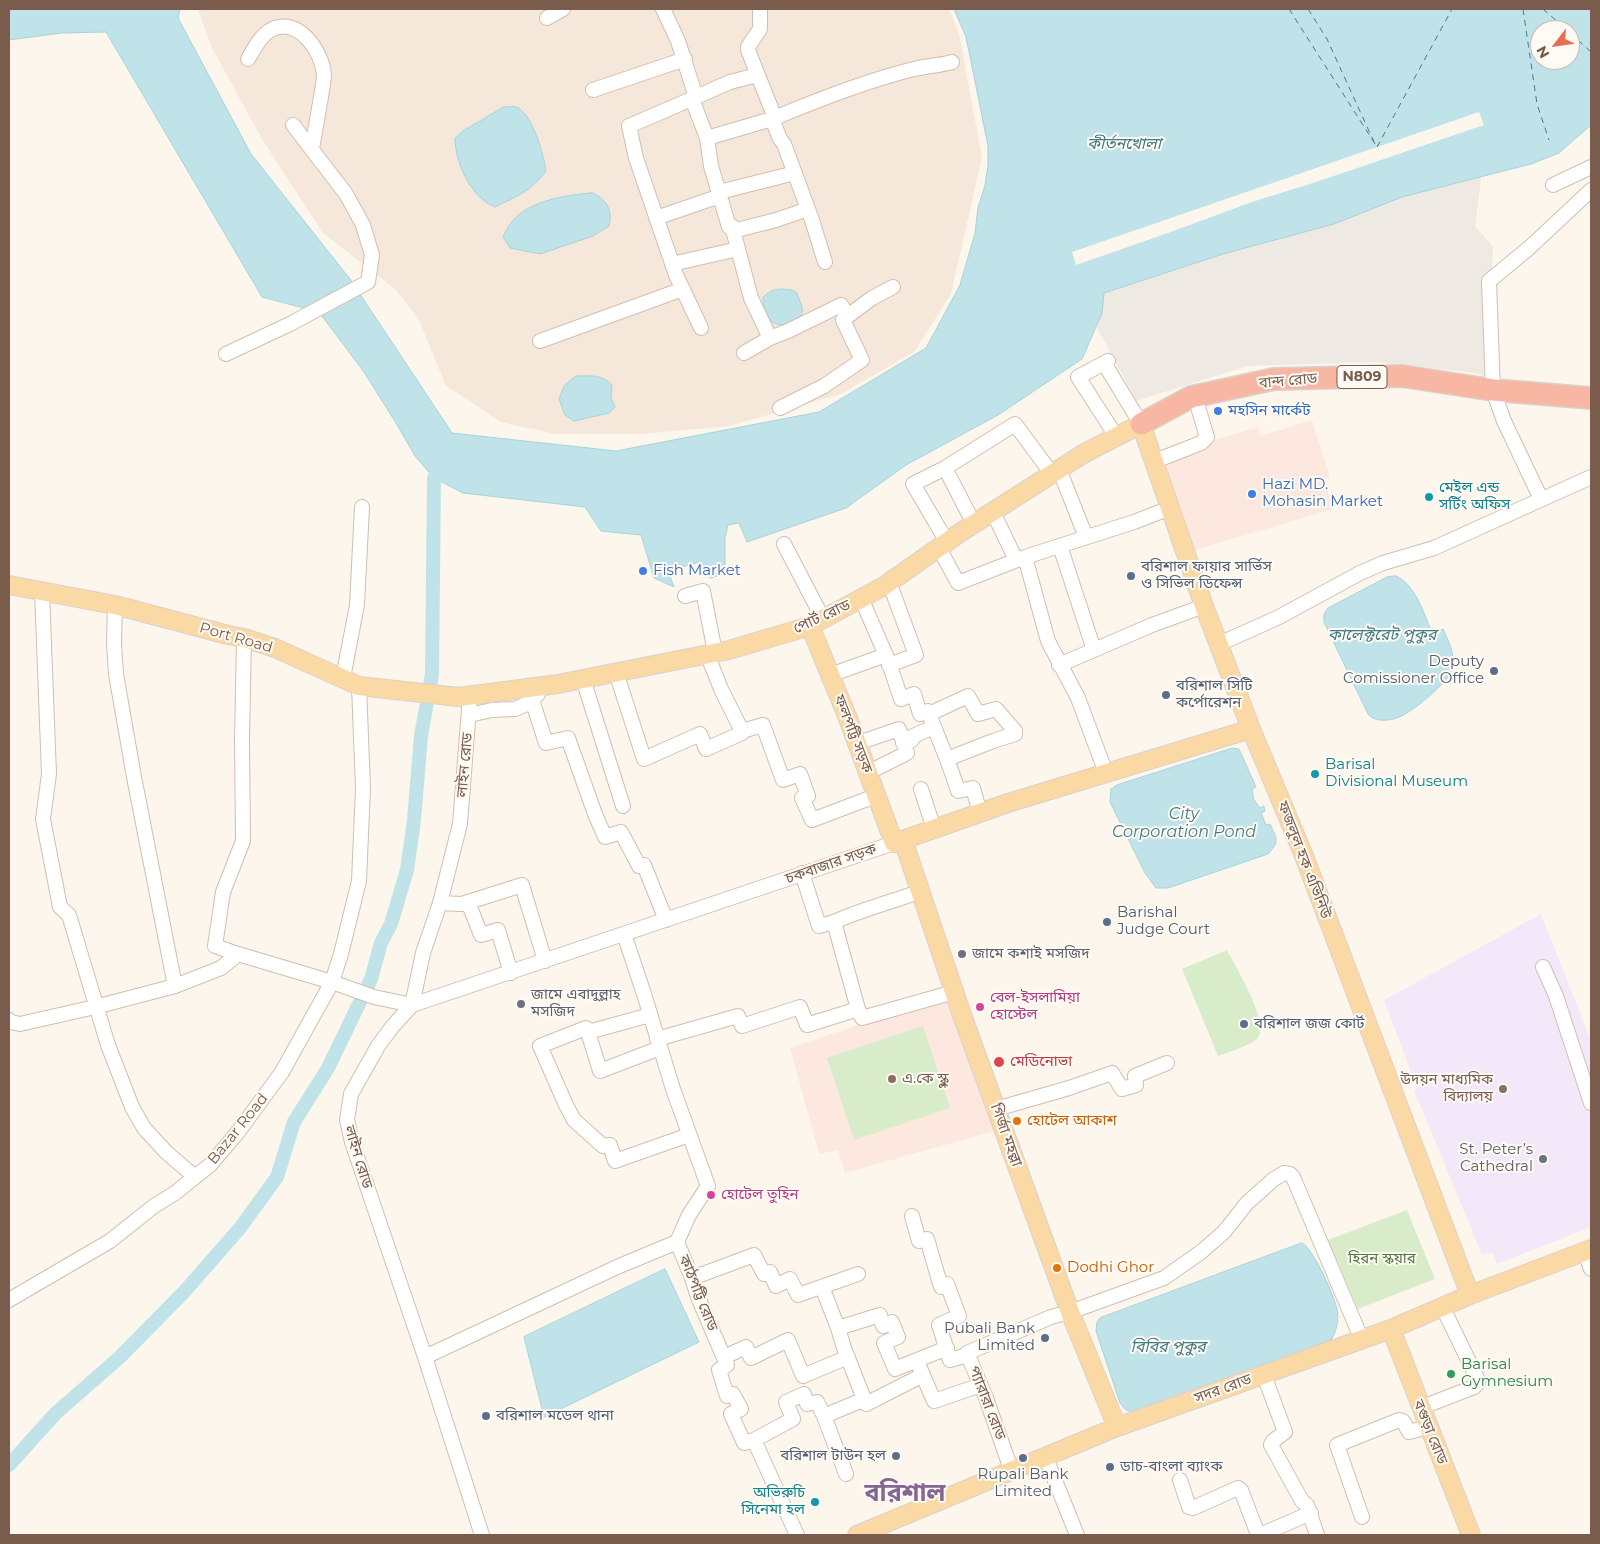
<!DOCTYPE html>
<meta charset="utf-8">
<style>
body{margin:0}
#map{position:relative;width:1600px;height:1544px;overflow:hidden;background:#fdf6ec;font-family:Montserrat,sans-serif}
canvas{display:block}
.frame{position:absolute;inset:0;border:10px solid #7a5c4d;pointer-events:none}
.north{position:absolute;left:1530px;top:20px;width:50px;height:50px;box-sizing:border-box;background:#fffaf3;border:1px solid #cabbb1;border-radius:50%;rotate:240deg;font-size:14px;font-weight:700;line-height:20px;text-align:center;color:#7a5c4d}
.north::after{content:'';display:block;margin:auto;width:18px;height:22px;background:#e76f51;clip-path:polygon(50% 0,100% 100%,50% 72%,0 100%)}
</style>
<div id="map">
<canvas width="1600" height="1544"></canvas>
<div class="frame"></div>
<div class="north">N</div>
</div>
<script>
const ctx = document.querySelector('canvas').getContext('2d');
ctx.lineJoin = 'round';
function paint(path, color) {
  ctx.fillStyle = color;
  ctx.fill(path, 'evenodd');
}
function trace(path, color, width, dash) {
  ctx.strokeStyle = color;
  ctx.lineWidth = width;
  ctx.lineCap = dash ? 'butt' : 'round';
  ctx.setLineDash(dash || []);
  ctx.stroke(path);
}
function drawText(font, color, halo, rows, align = 'center') {
  ctx.font = font + ' Montserrat,"Noto Sans Bengali",sans-serif';
  ctx.lineWidth = 4;
  ctx.setLineDash([]);
  ctx.textBaseline = 'middle';
  ctx.strokeStyle = halo;
  ctx.fillStyle = color;
  for (const [text, x, y, turn = 0] of rows) {
    ctx.save();
    ctx.translate(x, y);
    ctx.rotate((+turn || 0) * Math.PI / 180);
    ctx.textAlign = isNaN(turn) ? turn : align;
    if (halo) ctx.strokeText(text, 0, 0);
    ctx.fillText(text, 0, 0);
    ctx.restore();
  }
}
const residential = new Path2D(`
 M198,9H949L959,34L982,157L951,294L914,352L841,394L729,426L641,434H555L501,422L446,386L418,318L395,289L323,233L263,141L211,46Z`);
const commercial = new Path2D(`
 M1312,420L1330,477L1324,480L1333,509L1192,551L1163,455L1258,427L1261,436Z
 M950,994L998,1130L845,1173L838,1150L819,1154L790,1048Z`);
const industrial = new Path2D(`
 M1489,116L1475,226L1493,247L1489,322L1490,379L1476,373L1376,362L1247,366L1136,401L1083,301Z`);
const education = new Path2D(`
 M1541,914L1591,1041V1227L1497,1264L1492,1252L1482,1255L1414,1090L1417,1088L1384,1000Z`);
const green = new Path2D(`
 M1227,950C1235,966 1272,1025 1257,1039C1249,1046 1228,1052 1218,1056L1182,969Z
 M923,1026L950,1108L854,1140L827,1058Z
 M1407,1210L1435,1279L1358,1309L1328,1240Z`);
const water = new Path2D(`
 M9,9H180L178,18L251,154L350,279L452,433L616,451L819,412L926,348L960,285L975,233L978,208L985,185L988,166V146L966,37L954,9H1591V125L1559,153L1531,164L1402,197L1334,224L1223,254L1104,293L1102,313L1082,359L998,415L906,465L846,508L747,542L739,523L728,525L725,538V574L710,578L699,562L668,571L674,587L654,578L641,535L601,531L585,507L463,493L434,478L415,456L396,423L364,372L319,312L262,297L106,32L62,33L9,40ZM1540,30H1570V60H1540Z
 M504,107C508,107 513,106 516,107C532,112 544,156 546,171C530,192 517,196 495,207C471,198 455,162 455,138L463,131Z
 M592,193C607,199 613,211 609,226L593,236L540,254L510,248L503,237C516,202 559,196 592,193Z
 M781,289L791,290L797,293C799,300 805,309 801,316C799,320 795,322 791,323C771,330 763,315 763,297L771,291Z
 M576,376C591,376 601,374 612,385L611,398L615,407L609,413L574,421L565,415L559,399L564,386Z
 M1396,576C1416,585 1424,614 1432,633L1443,629C1448,640 1455,654 1453,667C1451,681 1410,714 1397,718C1387,721 1374,722 1368,714L1324,622V614L1328,608L1387,577Z
 M1233,748L1239,749L1256,787L1252,789L1254,800L1260,808L1264,806L1265,811L1261,813L1266,825L1270,824C1277,839 1280,841 1268,854L1168,888H1156L1145,873L1110,802L1111,789L1117,785Z
 M1302,1243C1314,1249 1334,1296 1337,1309C1339,1321 1337,1330 1331,1340L1136,1413L1126,1410L1120,1403L1096,1331L1097,1322L1100,1318Z
 M665,1269L699,1342L544,1417L524,1337Z`);
const pier = new Path2D(`
 M1479,112L1484,125L1319,181L1252,202L1168,233L1076,265L1072,252Z`);
const canal = new Path2D(`
 M9,1465L56,1413L120,1357L184,1292L240,1228L277,1177L294,1122L328,1068L371,979L381,943L391,924L407,870L414,820L421,736L432,674L434,478`);
const ferry = new Path2D(`
 M1289,9L1377,147
 M1308,9L1327,39L1374,142
 M1523,9L1537,104L1549,140
 M1543,9L1567,30
 M1570,33L1591,52
 M1377,147L1452,9`);
const minor = new Path2D(`
 M663,9L678,41L696,97L629,126L636,158L676,275L701,328
 M760,9V29L748,47V50L775,118
 M547,18L563,9
 M248,59C254,49 262,32 275,28C300,19 322,52 324,74C324,81 322,89 321,97C318,114 315,132 312,149
 M593,90L685,59
 M696,97L730,82L757,75
 M692,99L707,138L772,119
 M707,138L711,166L729,227L732,226L751,298L770,338L744,353
 M1553,185L1591,167
 M719,192L795,173
 M656,218L720,196
 M733,231L776,220L808,209
 M825,262L812,220L784,144L780,139L772,119C817,100 863,82 910,70C924,66 938,66 952,62
 M672,264L738,249
 M848,316L872,298L893,287
 M770,338L788,331L841,305L848,316L843,320L862,360L824,386L780,408
 M540,341L683,289
 M226,354L290,324L368,282L372,255L363,225L346,194L293,125
 M1108,361L1078,377L1116,436
 M1104,363L1141,424
 M1155,461L1201,443L1207,437L1195,397
 M945,468L974,524
 M1059,469L1086,537
 M1541,499L1504,421L1493,390L1489,281L1529,248L1591,190
 M993,512L1016,560
 M947,542L913,484L945,468L1015,424L1052,474
 M784,544L823,619
 M1060,546L1094,650
 M939,548L958,583L1025,557L1134,522L1170,508
 M1025,557L1048,641L1078,698L1106,773
 M42,591L49,774L43,819L60,907L69,915L108,1045L132,1107L144,1128L166,1152L195,1177
 M685,596L703,591L715,652
 M861,598L888,660L901,699L914,694L920,714L928,711C938,738 950,764 958,791L973,788L980,813
 M115,605L114,643L116,674L134,777L175,986
 M1219,644L1279,617L1360,573L1383,563L1434,548L1591,477
 M707,654L721,689L742,731L763,725L783,780L800,774L808,796L802,798L812,820L878,795
 M889,665L916,655L889,582
 M1059,665L1152,625L1204,606
 M616,672L644,759L700,734L706,749L742,733V731
 M830,675L886,655
 M343,678L357,605L362,507
 M583,679L623,806
 M470,696L460,824L440,903L423,953L412,1005L392,1027L378,1046L351,1094L347,1120L352,1142L425,1357L482,1535
 M532,700L546,743L568,738L595,814L605,837L621,832L639,866L644,865L666,920
 M929,714L968,696L978,714L996,709L1015,731V734L993,741L947,759
 M469,715L492,710L515,709L529,703L538,694
 M858,743L899,729L907,753L869,772
 M903,743L912,740L911,737L934,727
 M921,789L934,829
 M802,873L819,926L834,922L858,1009
 M468,902L481,935L498,930L511,973
 M440,903L462,904L522,885L545,961
 M834,922C863,909 892,902 921,891
 M624,934L644,994L673,1089L708,1186L689,1215L677,1242L692,1278L698,1297L727,1365L719,1370L727,1396L733,1394L741,1409L731,1414L744,1443L754,1440L797,1535
 M238,954L215,946L223,892L243,841L242,740L244,638
 M1543,967L1556,996L1591,1103
 M650,1015L588,1032L600,1071L660,1048
 M9,1020L11,1022L20,1024L95,1007L175,986L221,968L238,954L332,982L341,954L359,881L363,788L359,686
 M588,1032L586,1028L540,1046L566,1105L574,1120L603,1146L610,1145L615,1161L689,1135
 M657,1039L738,1016L742,1026L800,1007L807,1025L858,1009L862,1018L954,992
 M996,1109L1069,1088L1112,1073L1122,1089L1136,1085L1135,1076L1167,1063
 M912,1216L919,1241L927,1239L941,1287L947,1284L959,1316L939,1325L950,1360L968,1355
 M1585,1252L1591,1269
 M692,1278L754,1255L764,1274L770,1272L776,1286L790,1279L798,1295L858,1274
 M822,1287L838,1328L880,1315L883,1326L892,1322L898,1337L884,1343L895,1369L947,1348
 M9,1300L110,1241L154,1206L175,1193L210,1165L238,1132L282,1072L332,982L374,997L412,1005L894,843
 M838,1328L844,1348L866,1404L923,1375
 M425,1357L617,1267L677,1242
 M724,1357L746,1347L751,1358L788,1340L803,1376L848,1357
 M919,1366L934,1401L981,1385
 M1264,1375L1285,1432L1273,1441L1271,1445L1302,1501L1307,1505L1317,1535
 M1420,1408L1474,1387L1478,1383L1477,1378L1442,1306
 M754,1440L793,1419L786,1402L804,1394L807,1404L817,1402L824,1416
 M1046,1458L1077,1535
 M1012,1472L986,1398L967,1353L1051,1317L1070,1312L1164,1278L1201,1252L1224,1232L1247,1203L1274,1179L1284,1173L1290,1174L1293,1177L1362,1340
 M846,1474L824,1416L865,1399
 M1180,1480L1189,1507L1193,1508L1238,1488L1241,1490L1257,1532L1260,1535
 M1362,1517L1337,1445L1399,1420L1403,1421L1409,1432L1428,1427
 M1260,1535L1311,1513`);
const major = new Path2D(`
 M9,585L115,605L228,635L244,638L275,648L359,686L459,697L558,684L729,650L810,626L884,586L961,532L1083,454L1141,424L1204,606L1251,729L1304,856L1470,1295
 M810,626L847,716L894,843L1008,803L1251,729
 M903,840L962,1015L1070,1312L1117,1427
 M1391,1329L1471,1535
 M857,1535L1117,1427L1391,1329L1470,1295L1591,1249`);
const highway = new Path2D(`
 M1141,424L1191,397L1274,379L1402,376L1493,390L1591,398`);
const markers = [
 [1218,411,5,"#3f7fe0"],
 [1252,494,5,"#3f7fe0"],
 [1429,497,5,"#0f9aa8"],
 [643,571,5,"#3f7fe0"],
 [1131,576,5,"#5c6f8a"],
 [1494,671,5,"#5c6f8a"],
 [1166,695,5,"#5c6f8a"],
 [1315,774,5,"#0f9aa8"],
 [1107,922,5,"#5c6f8a"],
 [962,954,5,"#6b7280"],
 [521,1004,5,"#6b7280"],
 [980,1007,5,"#d1479c"],
 [1244,1024,5,"#5c6f8a"],
 [999,1062,6,"#e0444e"],
 [892,1079,5,"#8d6e63"],
 [1503,1089,5,"#8d6e63"],
 [1017,1121,5,"#e8710a"],
 [1543,1159,5,"#6b7280"],
 [711,1195,5,"#d1479c"],
 [1057,1268,5,"#e8710a"],
 [1045,1338,5,"#5c6f8a"],
 [1451,1374,5,"#2e9e5b"],
 [486,1416,5,"#5c6f8a"],
 [896,1456,5,"#5c6f8a"],
 [1023,1458,5,"#5c6f8a"],
 [1110,1467,5,"#5c6f8a"],
 [815,1502,5,"#0f9aa8"]
];
const shields = [
 [1362,377,50]
];
const shieldNames = [
 ["N809",1362,377]
];
const streetNames = [
 ["বান্দ রোড",1288,381,-5],
 ["পোর্ট রোড",822,617,-25],
 ["Port Road",236,638,16],
 ["ফলপট্টি সড়ক",853,734,69],
 ["লাইন রোড",465,765,-85],
 ["ফজলুল হক এভিনিউ",1304,860,69],
 ["চকবাজার সড়ক",831,864,-19],
 ["Bazar Road",238,1129,-51],
 ["গির্জা মহল্লা",1006,1135,70],
 ["লাইন রোড",358,1157,73],
 ["কাঠপট্টি রোড",698,1293,68],
 ["সদর রোড",1223,1389,-20],
 ["প্যারারা রোড",987,1403,69],
 ["বগুড়া রোড",1430,1432,68]
];
const shopNames = [
 ["মহসিন মার্কেট",1228,411],
 ["Hazi MD.",1262,485],
 ["Mohasin Market",1262,502],
 ["Fish Market",653,571]
];
const cultureNames = [
 ["মেইল এন্ড",1439,488],
 ["সর্টিং অফিস",1439,505],
 ["Barisal",1325,765],
 ["Divisional Museum",1325,782],
 ["অভিরুচি",805,1493,"right"],
 ["সিনেমা হল",805,1510,"right"]
];
const serviceNames = [
 ["বরিশাল ফায়ার সার্ভিস",1141,567],
 ["ও সিভিল ডিফেন্স",1141,584],
 ["Deputy",1484,662,"right"],
 ["Comissioner Office",1484,679,"right"],
 ["বরিশাল সিটি",1176,686],
 ["কর্পোরেশন",1176,703],
 ["Barishal",1117,913],
 ["Judge Court",1117,930],
 ["বরিশাল জজ কোর্ট",1254,1024],
 ["Pubali Bank",1035,1329,"right"],
 ["Limited",1035,1346,"right"],
 ["বরিশাল মডেল থানা",496,1416],
 ["বরিশাল টাউন হল",886,1456,"right"],
 ["ডাচ-বাংলা ব্যাংক",1120,1467],
 ["Rupali Bank",1023,1475,"center"],
 ["Limited",1023,1492,"center"]
];
const worshipNames = [
 ["জামে কশাই মসজিদ",972,954],
 ["জামে এবাদুল্লাহ",531,995],
 ["মসজিদ",531,1012],
 ["St. Peter’s",1533,1150,"right"],
 ["Cathedral",1533,1167,"right"]
];
const hotelNames = [
 ["বেল-ইসলামিয়া",990,998],
 ["হোস্টেল",990,1015],
 ["হোটেল তুহিন",721,1195]
];
const healthNames = [
 ["মেডিনোভা",1010,1062]
];
const educationNames = [
 ["এ.কে স্কুল",902,1079],
 ["উদয়ন মাধ্যমিক",1493,1080,"right"],
 ["বিদ্যালয়",1493,1097,"right"]
];
const foodNames = [
 ["হোটেল আকাশ",1027,1121],
 ["Dodhi Ghor",1067,1268]
];
const parkNames = [
 ["হিরন স্কয়ার",1382,1259]
];
const leisureNames = [
 ["Barisal",1461,1365],
 ["Gymnesium",1461,1382]
];
const waterNames = [
 ["কীর্তনখোলা",1124,144],
 ["কালেক্টরেট পুকুর",1382,635],
 ["City",1184,814],
 ["Corporation Pond",1184,832],
 ["বিবির পুকুর",1168,1347]
];
const townNames = [
 ["বরিশাল",905,1494]
];
paint(residential, '#f5e8da');
paint(commercial, '#fde8e0');
paint(industrial, '#efe9e4');
paint(education, '#f3e8fa');
paint(green, '#d8ecc9');
paint(water, '#bfe3e8');
trace(water, '#a5d3da', 1);
paint(pier, '#fdf6ec');
trace(canal, '#bfe3e8', 14);
trace(ferry, '#437c86', 1, [6, 5]);
trace(minor, '#d1beb0', 16);
trace(major, '#dad1cd', 20);
trace(highway, '#dad1cd', 24);
trace(minor, '#fff', 14);
trace(major, '#fbd9a5', 18);
trace(highway, '#f7b7a3', 21);
for (const [x, y, r, color] of markers) {
  const dot = new Path2D();
  dot.arc(x, y, r, 0, 2 * Math.PI);
  ctx.fillStyle = color;
  ctx.fill(dot);
  trace(dot, '#fffaf3', 2);
}
for (const [x, y, w] of shields) {
  const box = new Path2D();
  box.roundRect(x - w / 2, y - 11.5, w, 23, 4);
  ctx.fillStyle = '#fffaf3';
  ctx.fill(box);
  trace(box, '#7a5c4d', 1);
}
drawText('bold 14px', '#7a5c4d', null, shieldNames);
drawText('15px', '#7a5c4d', '#fffaf3', streetNames);
drawText('15px', '#366cbe', '#fffaf3', shopNames, 'left');
drawText('15px', '#0d838f', '#fffaf3', cultureNames, 'left');
drawText('15px', '#4e5e75', '#fffaf3', serviceNames, 'left');
drawText('15px', '#5b616d', '#fffaf3', worshipNames, 'left');
drawText('15px', '#b23c85', '#fffaf3', hotelNames, 'left');
drawText('15px', '#be3a42', '#fffaf3', healthNames, 'left');
drawText('15px', '#785e54', '#fffaf3', educationNames, 'left');
drawText('15px', '#c56008', '#fffaf3', foodNames, 'left');
drawText('15px', '#537a41', '#fffaf3', parkNames);
drawText('15px', '#27864d', '#fffaf3', leisureNames, 'left');
drawText('italic 16px', '#437c86', '#fffaf3', waterNames);
drawText('bold 25px', '#846695', '#fffaf3', townNames);
</script>
